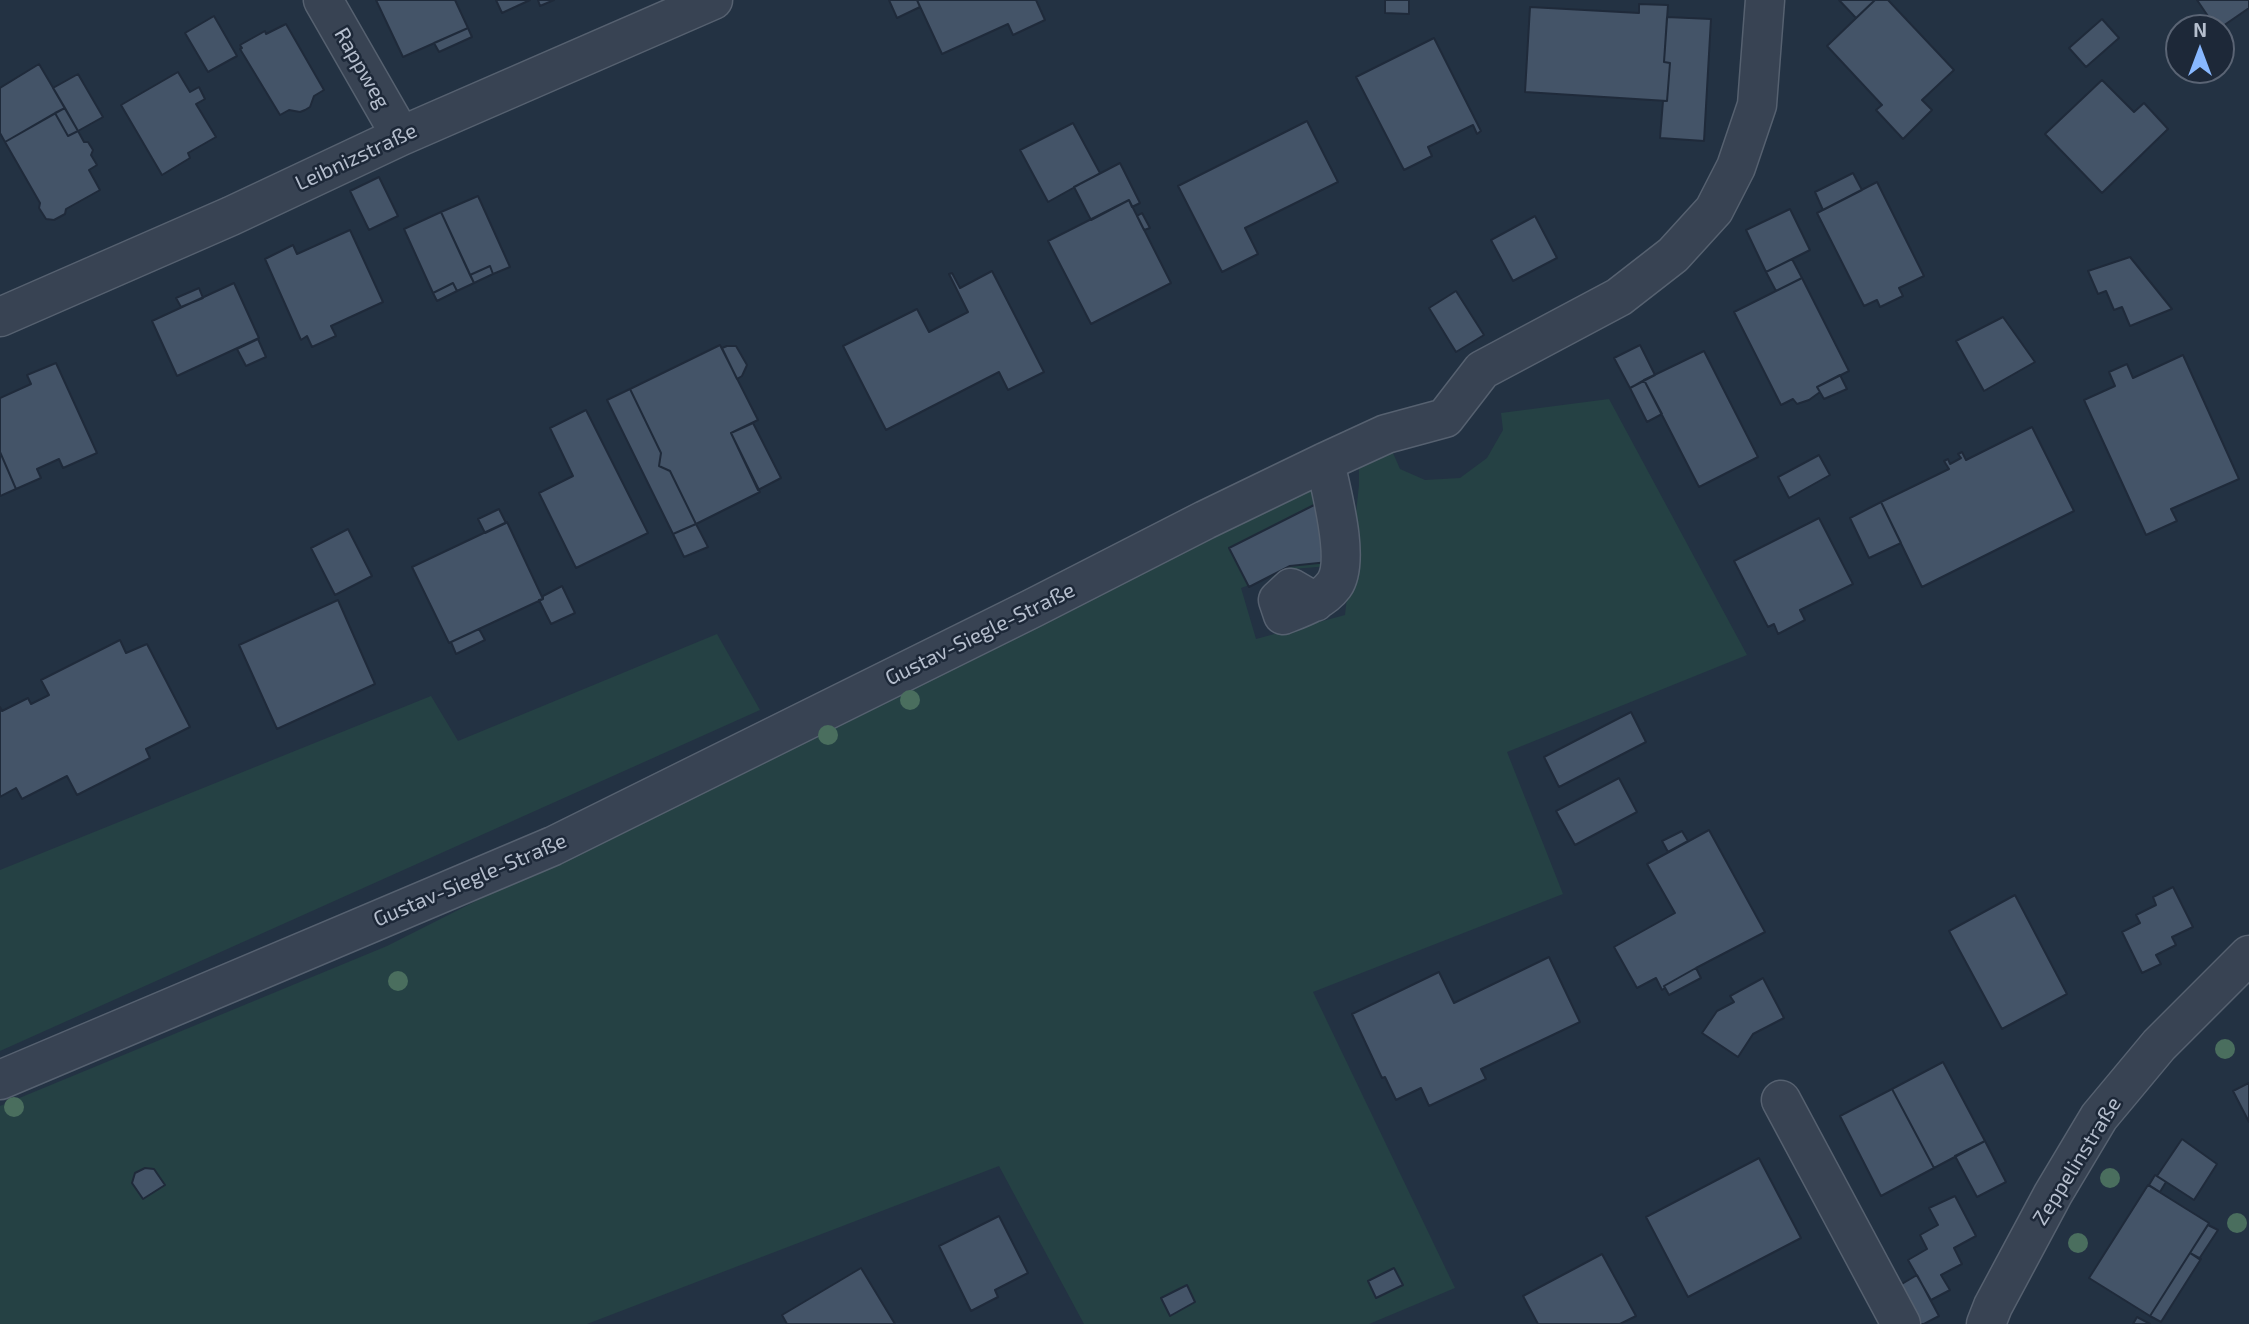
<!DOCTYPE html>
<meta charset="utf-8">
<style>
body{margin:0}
#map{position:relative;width:2249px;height:1324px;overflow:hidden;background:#233243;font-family:"Exo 2",sans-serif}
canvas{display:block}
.north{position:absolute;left:2165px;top:14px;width:70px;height:70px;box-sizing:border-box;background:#1d2838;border:2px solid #5a6474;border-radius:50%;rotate:0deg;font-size:19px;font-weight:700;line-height:28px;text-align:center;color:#b5becd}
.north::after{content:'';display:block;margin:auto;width:24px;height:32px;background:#88b8ff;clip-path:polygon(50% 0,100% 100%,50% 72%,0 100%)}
</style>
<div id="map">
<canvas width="2249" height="1324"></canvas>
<div class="north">N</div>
</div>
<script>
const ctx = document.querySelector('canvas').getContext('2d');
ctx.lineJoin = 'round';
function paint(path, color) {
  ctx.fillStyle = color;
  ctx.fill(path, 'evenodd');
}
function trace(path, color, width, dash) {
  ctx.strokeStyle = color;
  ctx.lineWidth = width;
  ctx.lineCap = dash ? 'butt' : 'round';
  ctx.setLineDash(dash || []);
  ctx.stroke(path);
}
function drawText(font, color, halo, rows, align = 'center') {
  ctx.font = font + ' "Exo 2",sans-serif';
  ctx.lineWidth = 5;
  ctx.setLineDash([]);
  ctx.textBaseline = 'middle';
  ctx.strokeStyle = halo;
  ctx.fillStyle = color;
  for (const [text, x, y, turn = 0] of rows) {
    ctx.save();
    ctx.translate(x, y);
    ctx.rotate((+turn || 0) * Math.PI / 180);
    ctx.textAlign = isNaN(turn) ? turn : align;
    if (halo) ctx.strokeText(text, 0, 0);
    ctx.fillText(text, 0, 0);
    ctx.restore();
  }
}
const green = new Path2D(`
 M1609,399L1747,655L1507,752L1563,894L1313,992L1455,1288L1369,1324H1084L999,1166L587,1324H0V1106L387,946L1318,475L1329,566L1293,569L1241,588L1256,639L1345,615L1359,485V457L1379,444L1393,453L1400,469L1425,480L1460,478L1487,458L1503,430L1501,413Z
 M717,634L760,710L0,1051V870L431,696L458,741Z`);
const building = new Path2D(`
 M376,0H455L468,28L403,57Z
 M496,0H530L502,13Z
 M538,0H554L540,6Z
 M889,0H917L920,7L897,18Z
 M917,0H1036L1045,20L1013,35L1008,24L942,54Z
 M1385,0H1409V14L1385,13Z
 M1839,0H1875L1856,18Z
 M1875,0H1888L1954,70L1922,100L1932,110L1903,139L1876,110L1882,105L1827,46Z
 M2197,0H2249V8L2220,28H2216Z
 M1639,4L1668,5L1664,62L1670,63L1667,101L1525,92L1530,7L1639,13Z
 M214,16L237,56L208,72L185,33Z
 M1667,17L1711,19L1704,141L1660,138L1663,101H1667L1670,63L1664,62Z
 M2102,19L2119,38L2086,67L2069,48Z
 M286,24L324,90L314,96L310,107L305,110L300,112L289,110L280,115L240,49L242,48L240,45L265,31L266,34Z
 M468,28L472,37L439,52L434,43Z
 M1434,38L1481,131L1477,134L1473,125L1428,147L1432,156L1404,170L1356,77Z
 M39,64L65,108L5,142L0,133V88Z
 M178,72L190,92L199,87L205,99L196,104L216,137L188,153L190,158L162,175L121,105Z
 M78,74L103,117L78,131L53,88Z
 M2102,80L2134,112L2144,103L2168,129L2102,193L2045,134Z
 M65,108L78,131L68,136L55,113Z
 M55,113L68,136L78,131L84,142H88L93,150L91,155L97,165L89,170L100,190L66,209L65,214L54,220L46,219L39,208L40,203L5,142Z
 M1307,121L1338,182L1245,228L1258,254L1222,272L1178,186Z
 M1073,123L1100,173L1048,202L1020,150Z
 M1120,163L1140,203L1132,207L1129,200L1091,220L1074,187Z
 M1853,173L1862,190L1823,210L1815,192Z
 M379,177L398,216L369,230L350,191Z
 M1877,182L1924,276L1899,288L1903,296L1880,307L1877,300L1864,306L1817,213Z
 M478,196L510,267L493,274L490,266L470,275L441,212Z
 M1129,200L1171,283L1091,324L1048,241Z
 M1790,209L1810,250L1766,272L1746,230Z
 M441,212L474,283L457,291L453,283L433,293L404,229Z
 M1142,213L1150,228L1144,230L1137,216Z
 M1535,216L1557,258L1513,281L1491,240Z
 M350,230L383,302L331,326L336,336L312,347L307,336L301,340L265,259L293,245L297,254Z
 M2130,257L2172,309L2130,326L2122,307L2114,310L2106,291L2098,294L2088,271Z
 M1792,259L1802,278L1776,291L1766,272Z
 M490,266L493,274L474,283L470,275Z
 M992,271L1044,372L1008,390L999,372L886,430L843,346L917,309L929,332L968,312L949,274L952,273L960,288Z
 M1802,278L1849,371L1817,387L1820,392L1809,400L1797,404L1793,399L1781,405L1734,312Z
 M234,283L259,338L177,376L152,321Z
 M453,283L457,291L437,301L433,293Z
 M199,288L203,298L181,307L176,298Z
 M1456,291L1484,335L1456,352L1429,308Z
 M2003,317L2035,362L1984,391L1956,341Z
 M258,339L266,357L246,366L237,349Z
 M720,345L758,420L731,433L760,492L696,524L670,471L659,466L661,453L630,389Z
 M1640,345L1655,375L1630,388L1614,358Z
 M727,346H736L747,365L742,376L737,379L722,348Z
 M1704,351L1758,457L1699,487L1644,380Z
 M2183,355L2239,479L2171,509L2177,521L2146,535L2084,400L2115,386L2109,372L2127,364L2133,378Z
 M56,363L97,453L63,468L59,459L37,469L41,478L16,489L0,452V398L31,384L27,375Z
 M1840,375L1847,389L1824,399L1817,387Z
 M1644,380L1662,414L1647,422L1630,388Z
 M630,389L661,453L659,466L670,471L696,524L673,534L607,400Z
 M586,410L648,533L576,568L539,493L573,476L550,428Z
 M753,423L781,478L758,490L731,433Z
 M2032,427L2074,511L1922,587L1881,502L1949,469L1944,461L1948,459L1950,464L1961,458L1958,454L1962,452L1966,460Z
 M0,452L16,489L0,496Z
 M1819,455L1830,475L1789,498L1778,477Z
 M1320,502L1328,562L1290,566L1249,587L1229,548Z
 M1881,502L1901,543L1869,558L1850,518Z
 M499,509L506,523L485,533L478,519Z
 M1819,518L1853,584L1800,610L1805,620L1778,634L1774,624L1768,627L1734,561Z
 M507,522L543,599L449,643L412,567Z
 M696,524L708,547L684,557L673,534Z
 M348,529L372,576L335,595L311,548Z
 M562,586L575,613L551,624L539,600L543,599V596Z
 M338,600L375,684L277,729L239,645Z
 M479,629L485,640L456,654L451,642Z
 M120,640L126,653L147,644L190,727L146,749L150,758L77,795L67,776L22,799L16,788L0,797V707L2,711L28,698L31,704L49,695L41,680Z
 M1631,712L1646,742L1559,787L1544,757Z
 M1619,778L1637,812L1575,845L1556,811Z
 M1709,830L1765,932L1696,968L1664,986L1665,988L1662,990L1656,978L1637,988L1614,947L1675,913L1647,864Z
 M1682,831L1688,841L1668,852L1662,841Z
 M2173,887L2193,927L2172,937L2176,945L2156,955L2161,964L2142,973L2122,932L2140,923L2136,915L2156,905L2153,897Z
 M2015,895L2067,994L2002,1029L1949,931Z
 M1549,957L1580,1022L1481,1069L1486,1079L1429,1106L1421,1088L1396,1100L1385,1077L1382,1078L1352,1014L1439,972L1454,1003Z
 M1696,968L1701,978L1669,995L1664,986Z
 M1763,978L1784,1018L1753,1034L1738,1057L1702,1033L1717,1011L1734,1002L1730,996Z
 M1943,1062L1985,1141L1934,1168L1892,1089Z
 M2249,1083V1122L2233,1091Z
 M1892,1089L1934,1168L1881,1196L1840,1116Z
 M2182,1139L2217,1164L2194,1200L2157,1176Z
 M1985,1141L2006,1182L1977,1197L1955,1156Z
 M1759,1158L1801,1238L1688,1297L1646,1217Z
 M145,1168L154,1169L165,1185L143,1199L132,1183L135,1173Z
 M2155,1175L2166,1182L2160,1192L2149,1185Z
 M2148,1185L2209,1223L2150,1316L2089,1278Z
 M1955,1196L1976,1236L1954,1248L1962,1264L1941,1275L1950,1290L1931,1300L1908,1260L1927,1249L1920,1235L1938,1225L1929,1208Z
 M999,1216L1028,1273L995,1290L998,1297L971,1311L939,1246Z
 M2208,1225L2218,1230L2199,1259L2190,1253Z
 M2190,1253L2201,1259L2161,1322L2150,1316Z
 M1602,1254L1636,1316L1620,1324H1538L1523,1296Z
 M861,1268L895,1324H787L782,1315Z
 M1394,1268L1403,1285L1376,1298L1368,1281Z
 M1917,1275L1939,1316L1924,1324H1915L1895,1288Z
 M1187,1285L1195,1302L1170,1316L1161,1298Z
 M2137,1317L2150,1324H2133Z`);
const minor = new Path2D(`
 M323,0L401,136
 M0,317L231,216L401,136L713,0
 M1315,602L1291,588L1278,600L1283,615C1301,608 1322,601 1334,585C1351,561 1331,491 1325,462
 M0,1080L553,846L1033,608L1205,520L1325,462L1386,434L1445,418L1482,370L1619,297L1673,255L1714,210L1736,167L1757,105L1765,0
 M1781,1100L1901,1324
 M1986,1324L1993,1306L2053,1194L2099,1117L2159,1045L2249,955`);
const trees = [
 [910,700],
 [828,735],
 [398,981],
 [2225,1049],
 [14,1107],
 [2110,1178],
 [2237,1223],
 [2078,1243]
];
const streetNames = [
 ["Rappweg",362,68,60],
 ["Leibnizstraße",356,157,-25],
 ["Gustav-Siegle-Straße",980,634,-26],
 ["Gustav-Siegle-Straße",470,880,-23],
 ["Zeppelinstraße",2077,1161,-58]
];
paint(green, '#254144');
paint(building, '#445468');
trace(building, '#1f2a3a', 2);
trace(minor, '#566170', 41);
trace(minor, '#384353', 38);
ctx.fillStyle = '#4a6e5e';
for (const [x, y] of trees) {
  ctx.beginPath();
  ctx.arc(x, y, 10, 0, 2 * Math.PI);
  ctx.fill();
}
drawText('21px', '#b5becd', '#1d2838', streetNames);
</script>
